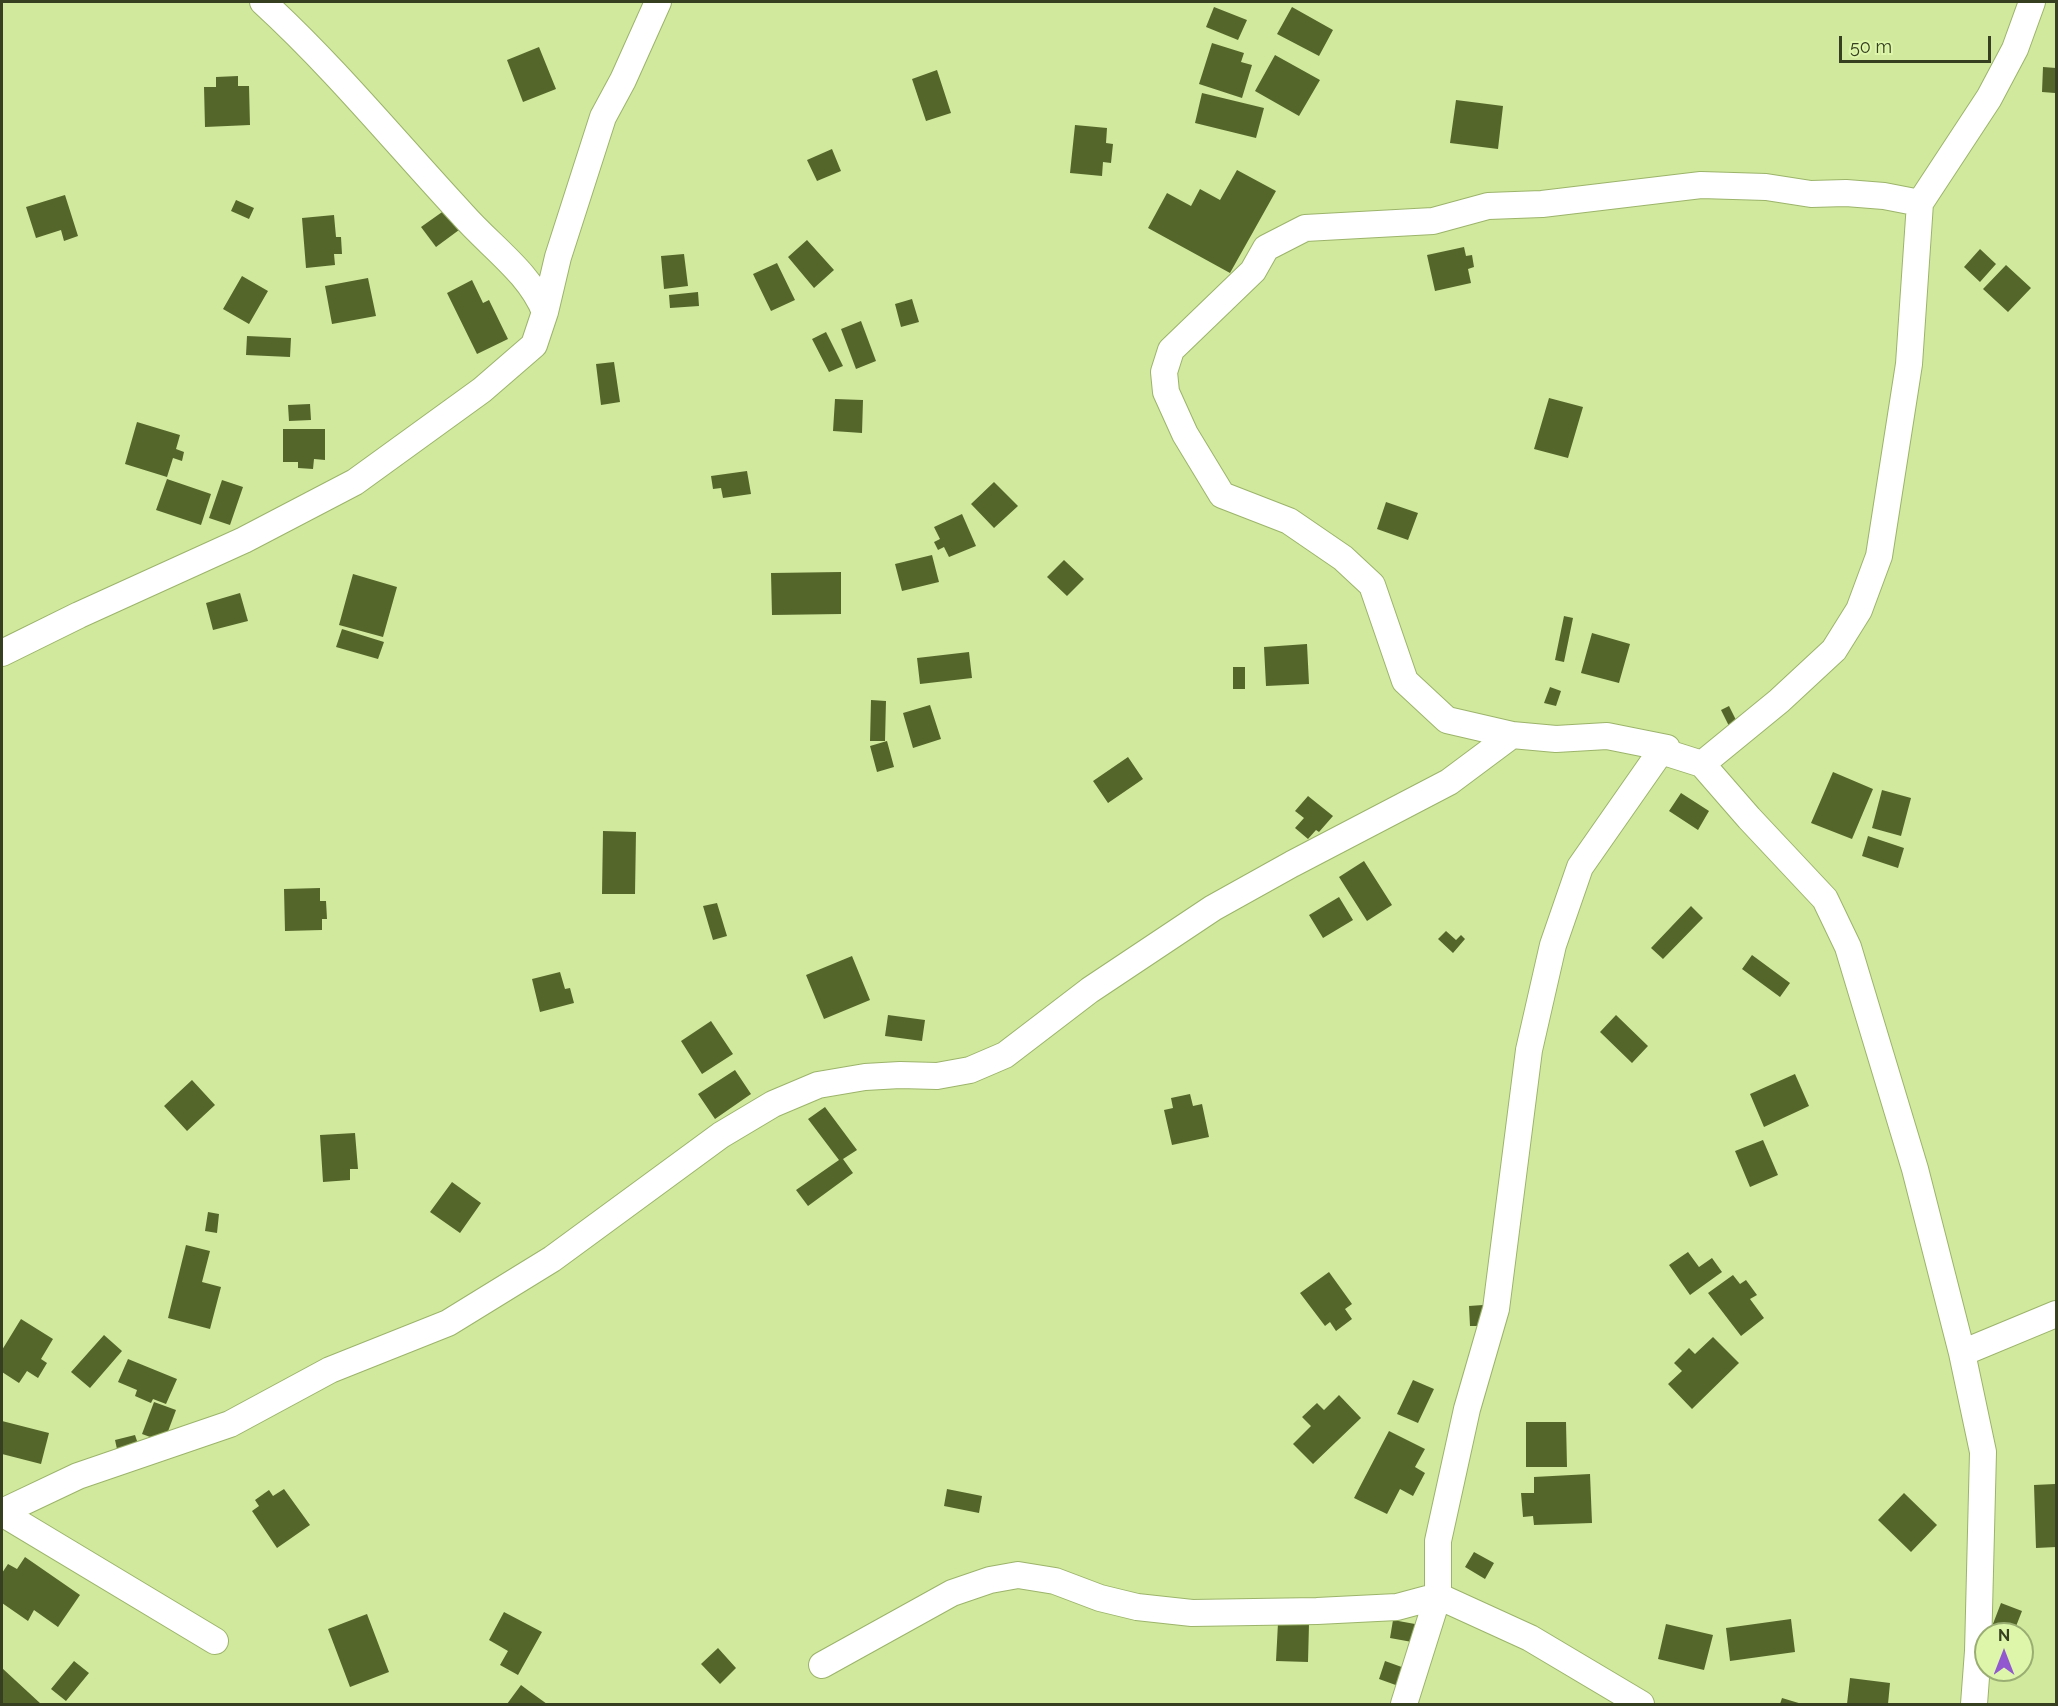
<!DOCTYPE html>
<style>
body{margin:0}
#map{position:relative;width:2058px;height:1706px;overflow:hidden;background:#d0e99d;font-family:Raleway,sans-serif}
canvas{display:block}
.frame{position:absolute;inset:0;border:3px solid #364021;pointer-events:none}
.north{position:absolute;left:1974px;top:1622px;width:60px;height:60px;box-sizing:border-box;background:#ddf6aa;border:2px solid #9aad73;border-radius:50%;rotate:0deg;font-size:16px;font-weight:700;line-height:24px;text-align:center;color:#364021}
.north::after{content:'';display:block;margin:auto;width:21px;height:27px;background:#9258d0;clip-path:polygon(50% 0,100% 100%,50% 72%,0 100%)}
.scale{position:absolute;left:1839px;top:36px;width:152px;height:27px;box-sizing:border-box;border:3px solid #364021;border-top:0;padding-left:8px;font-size:18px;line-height:21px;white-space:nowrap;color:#364021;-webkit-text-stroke:4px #ddf6aa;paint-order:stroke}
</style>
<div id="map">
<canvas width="2058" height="1706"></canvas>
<div class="frame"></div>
<div class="north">N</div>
<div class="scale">50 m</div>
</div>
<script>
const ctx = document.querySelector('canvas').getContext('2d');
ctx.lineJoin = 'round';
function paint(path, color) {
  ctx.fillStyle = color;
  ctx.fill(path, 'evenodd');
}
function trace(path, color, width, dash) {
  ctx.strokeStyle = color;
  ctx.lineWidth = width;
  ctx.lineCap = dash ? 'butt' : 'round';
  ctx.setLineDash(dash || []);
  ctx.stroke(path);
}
const building = new Path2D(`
 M1214,7L1247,20L1238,40L1206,27Z
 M1292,7L1333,30L1319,56L1277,34Z
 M1212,43L1244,53L1241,62L1252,65L1242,98L1199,84Z
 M539,47L556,89L523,102L507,60Z
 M1275,55L1320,80L1299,116L1255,91Z
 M2043,67L2056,68L2055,93L2042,92Z
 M937,70L951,113L926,121L912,79Z
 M238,76V86H249L250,125L205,127L204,87H216V77Z
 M1202,93L1264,108L1256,138L1195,123Z
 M1456,100L1503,106L1498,149L1450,143Z
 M1075,125L1107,128L1106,143L1113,144L1111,163L1103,162L1102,176L1070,173Z
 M832,149L841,171L817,181L807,160Z
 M1237,170L1276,191L1230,273L1148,228L1167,193L1191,206L1200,189L1220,200Z
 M65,195L78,236L64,241L61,230L36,238L26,207Z
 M236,200L254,208L249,219L231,211Z
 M445,210L459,230L436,247L421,227Z
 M334,215L336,237H341L342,254H334L335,265L306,268L302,218Z
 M807,240L834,270L814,288L788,257Z
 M1464,247L1466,256L1472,255L1474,267L1468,269L1471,283L1435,291L1427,255Z
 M1980,249L1996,264L1980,282L1964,267Z
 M684,254L688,286L664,289L661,256Z
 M777,263L795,300L771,311L753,274Z
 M2006,265L2031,288L2008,312L1983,289Z
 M242,276L268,291L249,324L223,309Z
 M368,278L376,316L332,324L325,286Z
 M472,280L483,303L489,300L508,339L477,354L447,293Z
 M698,292L699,306L670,308L669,295Z
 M912,299L919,322L901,327L895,304Z
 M861,321L876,361L856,369L841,329Z
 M826,332L843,366L829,372L812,339Z
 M247,336L291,338L290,357L246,355Z
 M614,362L620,402L601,405L596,364Z
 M1549,398L1583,407L1568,458L1534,449Z
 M835,399L863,400L862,433L833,431Z
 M310,404L311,420L289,421L288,405Z
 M137,422L180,435L176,449L184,452L182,461L173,458L167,477L125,464Z
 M283,429H325V460L314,459L313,469L298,468V462H283Z
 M747,471L751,494L723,498L721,488L713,489L711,476Z
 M167,479L211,494L201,525L156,510Z
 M222,480L243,487L230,525L209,518Z
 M994,482L1018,506L994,528L971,504Z
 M1386,502L1418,513L1408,540L1377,529Z
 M962,514L976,546L949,557L944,547L938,550L934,542L940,539L934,527Z
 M932,555L939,582L902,591L895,564Z
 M1064,560L1084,579L1067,596L1047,577Z
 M841,572V614L772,615L771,573Z
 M353,574L397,587L383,637L339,625Z
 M240,593L248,621L213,630L206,603Z
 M1564,616L1573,618L1564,662L1555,660Z
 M342,629L384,642L378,659L336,647Z
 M1592,633L1630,644L1619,683L1581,673Z
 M1307,644L1309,684L1266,686L1264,647Z
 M969,652L972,678L920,684L917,658Z
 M1233,667H1245V689H1233Z
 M1550,687L1561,691L1556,706L1544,703Z
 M871,700L886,701L885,741H870Z
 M930,705L941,739L913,748L903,713Z
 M1729,706L1737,722L1729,726L1721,710Z
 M887,741L894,767L877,772L870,746Z
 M1128,757L1143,779L1108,803L1093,781Z
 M1833,772L1873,789L1852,839L1811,823Z
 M1882,790L1911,798L1901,836L1872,828Z
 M1681,793L1709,811L1698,830L1669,811Z
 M1308,796L1333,816L1319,832L1316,830L1308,839L1295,828L1304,818L1295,811Z
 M603,831L636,832L635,894H602Z
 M1868,836L1904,848L1898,868L1862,856Z
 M1364,861L1392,905L1367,921L1339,877Z
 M320,888V901H326L327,919H322V930L285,931L284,889Z
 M1339,897L1353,920L1323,938L1309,915Z
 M717,903L727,936L713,940L703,906Z
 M1691,906L1703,918L1663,959L1651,948Z
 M1446,931L1456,940L1461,935L1465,939L1453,953L1438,939Z
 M1752,955L1790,983L1780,997L1742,969Z
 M852,956L870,1000L824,1019L806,975Z
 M560,972L565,989L570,988L574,1003L540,1012L532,979Z
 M888,1015L925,1020L922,1041L885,1036Z
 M1616,1015L1648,1046L1632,1063L1600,1032Z
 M711,1021L733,1054L702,1074L681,1041Z
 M735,1070L751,1094L715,1119L698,1094Z
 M1795,1074L1809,1106L1764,1127L1750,1094Z
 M192,1080L215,1105L187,1131L164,1106Z
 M1190,1094L1193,1106L1202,1104L1209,1137L1172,1145L1164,1110L1173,1108L1171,1098Z
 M825,1107L857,1150L843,1159L853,1173L808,1206L796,1190L839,1160L808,1119Z
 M355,1133L358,1169H350V1180L323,1182L320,1135Z
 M1763,1140L1778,1175L1750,1187L1735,1151Z
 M452,1182L481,1203L460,1233L430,1212Z
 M208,1212L219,1214L217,1233L205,1231Z
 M186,1245L210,1251L202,1282L221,1287L210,1329L168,1318Z
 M1688,1252L1699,1267L1712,1258L1722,1272L1690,1295L1669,1265Z
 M1329,1272L1352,1304L1345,1309L1352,1319L1336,1331L1330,1322L1325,1326L1300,1293Z
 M1733,1275L1740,1284L1746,1280L1757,1295L1750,1299L1764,1318L1741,1336L1708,1293Z
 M1483,1305L1484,1326H1470L1469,1306Z
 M21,1319L53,1339L41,1359L47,1363L38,1378L27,1371L19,1383L2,1372V1350Z
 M104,1335L122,1351L90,1388L71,1372Z
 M1713,1337L1739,1363L1692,1409L1668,1384L1682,1371L1674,1363L1689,1348L1695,1354Z
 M128,1359L177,1379L166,1404L153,1399L151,1403L135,1396L137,1390L118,1382Z
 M1413,1380L1434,1389L1418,1423L1397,1414Z
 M1339,1395L1361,1418L1313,1464L1293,1444L1311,1426L1302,1417L1317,1403L1324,1410Z
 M154,1402L176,1410L164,1442L142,1434Z
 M2,1421L49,1433L41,1464L2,1454Z
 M1526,1422H1566L1567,1467H1526Z
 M1389,1431L1425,1449L1415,1467L1425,1473L1413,1496L1400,1489L1387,1514L1354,1498Z
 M135,1435L138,1444L117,1449L115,1440Z
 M1590,1474L1592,1523L1534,1525L1533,1516L1523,1517L1521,1493H1534V1477Z
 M2055,1484L2056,1547L2036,1548L2034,1485Z
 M284,1489L310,1525L277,1548L252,1511L259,1506L255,1500L269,1490L273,1496Z
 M947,1489L982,1496L979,1513L944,1506Z
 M1904,1493L1937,1525L1911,1552L1878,1520Z
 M1474,1552L1494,1563L1485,1579L1465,1567Z
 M25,1557L80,1595L58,1627L34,1610L28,1621L2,1603V1573L8,1564L17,1569Z
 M2001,1603L2022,1611L2013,1634H2004L1991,1629Z
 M504,1612L542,1632L518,1675L500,1665L508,1651L489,1640Z
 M367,1614L389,1672L350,1687L328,1629Z
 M1791,1619L1795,1652L1730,1661L1726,1628Z
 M1393,1620L1415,1624L1412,1642L1390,1638Z
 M1278,1623L1309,1624L1308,1662L1276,1661Z
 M1666,1624L1713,1635L1704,1670L1658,1659Z
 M718,1648L736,1668L720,1684L701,1664Z
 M74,1661L89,1673L66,1701L51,1689Z
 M1385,1661L1410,1670L1404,1688L1379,1679Z
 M2,1668L41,1704H2Z
 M1850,1678L1890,1683L1888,1704H1847Z
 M521,1685L529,1691L547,1704H507Z
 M1782,1698L1802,1704H1780Z`);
const minor = new Path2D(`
 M263,2C335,68 397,144 463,215C490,246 530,273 545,312
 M2,653L79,615L244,540L355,482L482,390L534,345L545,312L558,257L603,117L623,80L658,2
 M1512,735L1447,720L1405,681L1372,585L1343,558L1289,521L1222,495L1185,434L1166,392L1164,372L1171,350L1253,271L1266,248L1305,228L1433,221L1488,206L1542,204L1701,185L1766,187L1811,194L1846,193L1884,196L1920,203
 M1702,764L1749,818L1825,899L1848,947L1915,1169L1962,1353L1983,1452L1978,1651L1974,1704
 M1962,1353L2056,1314
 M2,1512L78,1476L230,1424L330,1370L448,1323L552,1259L721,1135L773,1104L818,1085L865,1077L900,1075L937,1076L970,1070L1005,1055L1090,990L1213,908L1292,864L1449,782L1512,735L1556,739L1607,736L1667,748L1661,751
 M2,1513L215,1641
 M822,1665L952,1593L990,1580L1018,1575L1055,1581L1100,1598L1137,1607L1192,1613L1317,1611L1397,1607L1438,1596L1530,1638L1641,1704
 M1404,1704L1438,1596V1541L1467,1409L1496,1309L1529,1050L1553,945L1580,867L1661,751L1702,764L1779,701L1834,650L1859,610L1879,556L1909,364L1920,203L1989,98L2015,49L2032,2`);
paint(building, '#55662b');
trace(minor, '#9cb46a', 28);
trace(minor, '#fff', 26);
</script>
